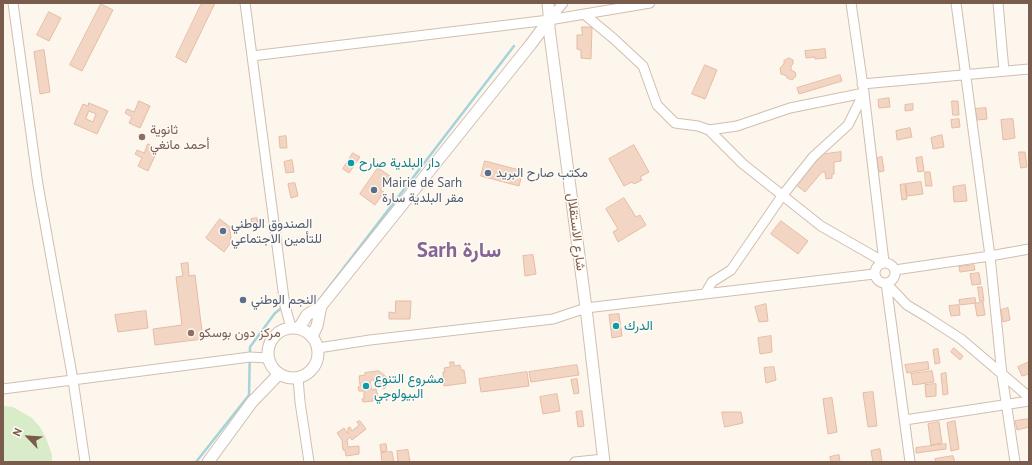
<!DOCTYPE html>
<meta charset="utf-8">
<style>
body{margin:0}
#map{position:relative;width:1032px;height:465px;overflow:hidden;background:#fdf6ec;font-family:"PT Sans",sans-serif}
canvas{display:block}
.frame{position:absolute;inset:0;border:4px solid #7a5c4d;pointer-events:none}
.north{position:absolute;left:8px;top:417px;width:40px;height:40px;-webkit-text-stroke:3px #fffaf3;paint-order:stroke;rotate:295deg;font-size:11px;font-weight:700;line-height:16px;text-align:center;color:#7a5c4d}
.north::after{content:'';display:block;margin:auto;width:14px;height:18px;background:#7a5c4d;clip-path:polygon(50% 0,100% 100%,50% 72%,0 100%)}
</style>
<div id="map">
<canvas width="1032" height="465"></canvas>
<div class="frame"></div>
<div class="north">N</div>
</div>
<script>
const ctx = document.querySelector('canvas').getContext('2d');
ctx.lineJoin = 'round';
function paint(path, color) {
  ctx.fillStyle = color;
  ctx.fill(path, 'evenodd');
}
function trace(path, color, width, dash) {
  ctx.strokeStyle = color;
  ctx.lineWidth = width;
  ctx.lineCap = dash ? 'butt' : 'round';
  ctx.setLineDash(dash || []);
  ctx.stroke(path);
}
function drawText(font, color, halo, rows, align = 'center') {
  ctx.font = font + ' "PT Sans",Vazirmatn,sans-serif';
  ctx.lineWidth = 3;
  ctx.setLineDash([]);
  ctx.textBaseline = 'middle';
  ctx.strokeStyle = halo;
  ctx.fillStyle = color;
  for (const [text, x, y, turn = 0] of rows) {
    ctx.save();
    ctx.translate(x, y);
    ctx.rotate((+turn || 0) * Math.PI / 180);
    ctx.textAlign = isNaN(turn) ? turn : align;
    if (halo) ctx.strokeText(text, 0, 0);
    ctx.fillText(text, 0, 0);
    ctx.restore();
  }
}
const green = new Path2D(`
 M3,406L13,407L32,418L40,427L46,438L52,455V462H3Z`);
const stream = new Path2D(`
 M287,305L291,302L316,304L514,46
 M196,462L249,395L250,347L275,313L283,307`);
const building = new Path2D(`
 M202,3H215L186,63L176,57Z
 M101,4L113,10L82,71L70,65Z
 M49,12L61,18L49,41L37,35Z
 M582,27H592L591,59L581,58V50L577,49V35H582Z
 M825,49L826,58L815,59V57L806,58L805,51Z
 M44,50L50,92L40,94L34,52Z
 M789,58L793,60V64L791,66V70L795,72L796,76L792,80L787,78V76L781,74L780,68L784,64V61Z
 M705,65L717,70L705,99L692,94Z
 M840,75L842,81L799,94L797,88Z
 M889,98L890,107L879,108L878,100Z
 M139,101L150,106L140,128L129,123L132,117L125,113L127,109L134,112Z
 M952,101H958L959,115H953Z
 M89,103L108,111L97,134L74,124L83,104L88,106ZM89,111L96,114L93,122L86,119Z
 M913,104V110L905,111V105Z
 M986,108L987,119L977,120L975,109Z
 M959,119L960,127L952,128L951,120Z
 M1013,119L1015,138L1003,140L1001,120Z
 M910,128L912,137L897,140L896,131Z
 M942,135L944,147L933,149L931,138Z
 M286,136L287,148H280L279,137Z
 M148,144L158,149L148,171L138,166L142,158L135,154L137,150L144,153Z
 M634,145L649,172L640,177L642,180L634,184L632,182L624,186L609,159Z
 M841,152V161L834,162V174H832V178L826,179L825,172H822L805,192L795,184L818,155Z
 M1019,152H1025L1027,167L1021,168Z
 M353,153L360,157L349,173L343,169Z
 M882,157L884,171L879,172L877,158Z
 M922,157L924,171L918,172L916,158Z
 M292,160L294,172L286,173L284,162Z
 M485,161L523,171L519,186L481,176Z
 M378,168L390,176L380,190L384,192L375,205L360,194Z
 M925,172H930L932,186H926Z
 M921,182L923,194L907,196L906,184Z
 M295,183L298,196L291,198L288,184Z
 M905,184L907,199L902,200L900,185Z
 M965,185L967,201L954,202L953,187Z
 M624,198L636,217L640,215L646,225L618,242L613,232L618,229L606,209Z
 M257,218L258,225L252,226L251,219Z
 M220,219L231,228L229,230L230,231L231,238L230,239L232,241L224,252L206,238Z
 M781,221L808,241L798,254L771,234Z
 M533,255L536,274L525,276L523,256Z
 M188,263L189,276L195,275L203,339L155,345L153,329L182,325L176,277L183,276L181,264Z
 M974,265L975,270L960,272L959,267Z
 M979,273L981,284L972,285L970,274Z
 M978,287H982L984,301H980Z
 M975,298L976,303L960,305L959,300Z
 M396,301H411L410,319H389V312L395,313Z
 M983,302L985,315L977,316L975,304Z
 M766,304L768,321L759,322L755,307Z
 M959,305L960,315L951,316L949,306Z
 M1008,308L1010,320L1003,322L1001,310Z
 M146,311L148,328L118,332L115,315Z
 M619,314L622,336L612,338L609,315Z
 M771,336L772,352L760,354L758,338Z
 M954,348L963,356L960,360L951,352Z
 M938,349L940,363L935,364L933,350Z
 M450,362H454V366L460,365L461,370H464L466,383L444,386L443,372H445L444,368L450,367Z
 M928,362L929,369L907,373L905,365Z
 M1029,362V374L1022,376L1018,367Z
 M577,365L579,375L531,382L529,372Z
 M774,367L776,380L766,383L764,368Z
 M379,371L391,381L384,389L373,380H371L370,382L372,390L376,389L378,397L373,398V401L363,402L362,399L364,398V391H359L358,387L361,386L360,385L359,376L365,375V373Z
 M932,371L934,382L913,385L911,374Z
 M527,372L529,386L481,392L479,379Z
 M946,373L948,394L943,395L941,374Z
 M577,379L579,393L574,394L571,380Z
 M936,384V396L926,397L925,385Z
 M873,392L877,426L868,427L863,393Z
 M557,394L560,411L543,414L540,397Z
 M832,398L837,432L828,434L823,399Z
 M582,411L584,426L578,427L576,412Z
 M722,412H741L743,423L725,427Z
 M1029,419V427L1017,430L1015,421Z
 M360,421L366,429L352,440L350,437L347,440L348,447L359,446V454L346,456L345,450H343L342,440L337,433L344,428L348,434V428L350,427L352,431L359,425L357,422Z
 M955,421L959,449L951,451L947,423Z
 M939,422L942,443L931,445L928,424Z
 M386,444L387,451L381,452L380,445Z
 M946,444V449L916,453V448Z
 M880,449L882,462H873L871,451Z
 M408,450L410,462H398L397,451Z
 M392,452L394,462H382L381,453Z
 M839,455L840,462H831L830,457Z
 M953,456L955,462H936L935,459Z`);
const minor = new Path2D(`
 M13,3L38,185L73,380L85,462
 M245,3L285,306L291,327
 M851,3L864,93L884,262
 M956,3L990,256L1002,375L1015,462
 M998,3L1004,71
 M584,14L614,39L643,66L657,105L675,123L698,126L709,130L737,126L790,108L864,93
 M549,20L563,3
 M252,56L549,20L650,3
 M862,84L1029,69
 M709,130L743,164L821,226L884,262
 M875 273a10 10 0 1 1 20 0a10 10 0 1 1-20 0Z
 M895,270L990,256L1029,249
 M886,283L907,305L927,317L961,339L1029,397
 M886,283L910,462
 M705,294L712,282L731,270L782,196L813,157L848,125L864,93
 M318,348L370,340L553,319L586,308L874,274
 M298,378L300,402L309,462
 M3,389L250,357L268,358
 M905,420L1029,401
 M575,462L604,459`);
const tertiary = new Path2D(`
 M548,3L549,13V28L586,308L604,462
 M268 353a25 25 0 1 1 50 0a25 25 0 1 1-50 0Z
 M299,328L307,315L321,306L531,44L549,20
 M312,336L317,326L321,306
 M208,462L252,402L279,374`);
const markers = [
 [142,137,4,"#8d6e63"],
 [351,163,4,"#0f9aa8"],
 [488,173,4,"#5c6f8a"],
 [374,190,4,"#5c6f8a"],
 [223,231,4,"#5c6f8a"],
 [243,300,4,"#5c6f8a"],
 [616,326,4,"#0f9aa8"],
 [191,333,4,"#8d6e63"],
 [366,386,4,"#0f9aa8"]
];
const educationNames = [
 ["ثانوية",150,130],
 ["أحمد مانغي",150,145],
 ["مركز دون بوسكو",199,333]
];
const cultureNames = [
 ["دار البلدية صارح",359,163],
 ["الدرك",624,326],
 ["مشروع التنوع",374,379],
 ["البيولوجي",374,394]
];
const serviceNames = [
 ["مكتب صارح البريد",496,173],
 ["Mairie de Sarh",382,183],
 ["مقر البلدية سارة",382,198],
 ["الصندوق الوطني",231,224],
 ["للتأمين الاجتماعي",231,239],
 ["النجم الوطني",251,300]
];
const streetNames = [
 ["شارع الاستقلال",576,232,83]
];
const townNames = [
 ["Sarh سارة",459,251]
];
paint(green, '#d8ecc9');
trace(stream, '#a5d3da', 2.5);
paint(building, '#f3d5c3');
trace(building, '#e6bba3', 1);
trace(minor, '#d1beb0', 11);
trace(tertiary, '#d1beb0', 13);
trace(minor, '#fff', 9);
trace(tertiary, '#fff', 11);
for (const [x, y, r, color] of markers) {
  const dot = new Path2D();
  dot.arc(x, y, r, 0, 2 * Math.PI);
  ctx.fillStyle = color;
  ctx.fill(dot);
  trace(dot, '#fffaf3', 1.5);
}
drawText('13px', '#785e54', '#fffaf3', educationNames, 'left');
drawText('13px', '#0d838f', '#fffaf3', cultureNames, 'left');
drawText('13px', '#4e5e75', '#fffaf3', serviceNames, 'left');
drawText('13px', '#7a5c4d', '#fffaf3', streetNames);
drawText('bold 21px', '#846695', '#fffaf3', townNames);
</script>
